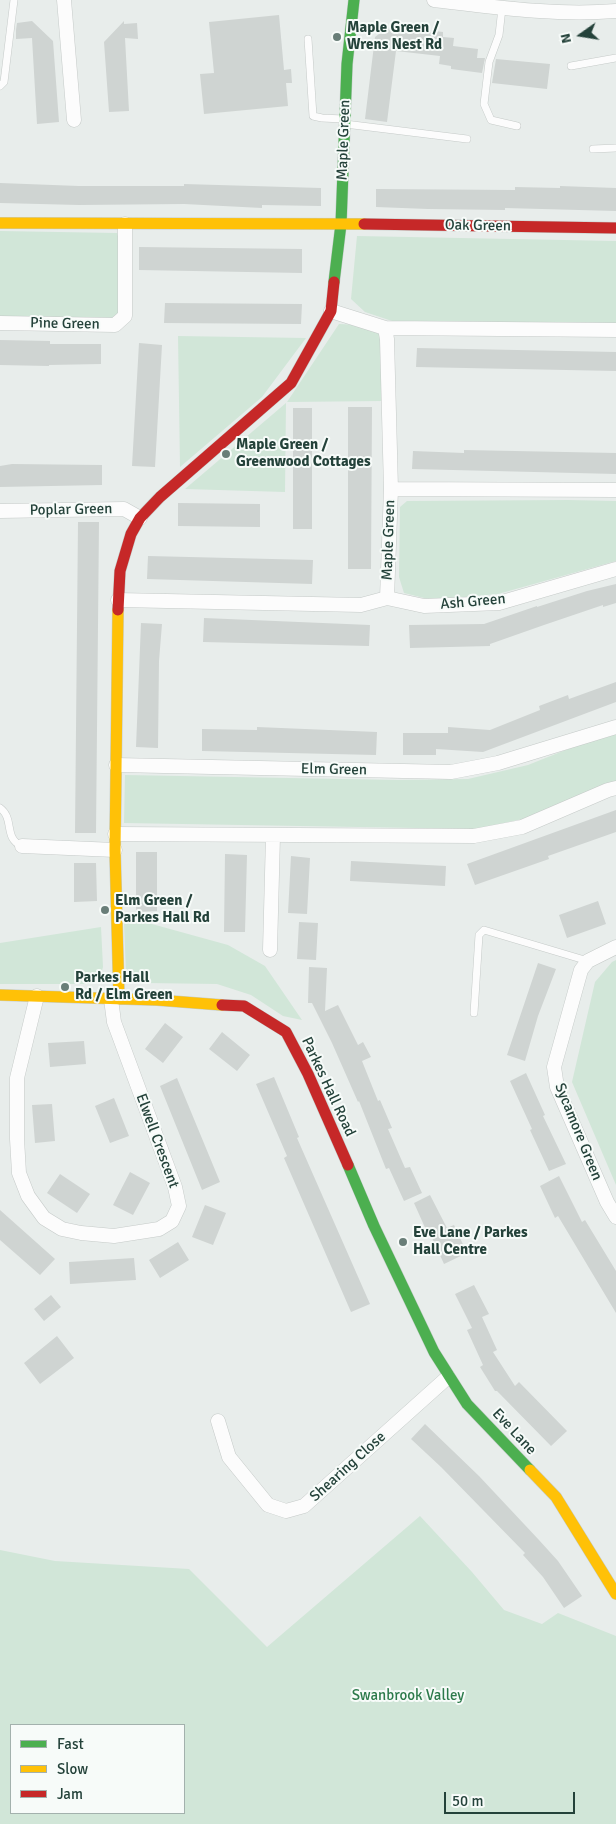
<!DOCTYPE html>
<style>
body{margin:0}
#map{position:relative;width:616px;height:1824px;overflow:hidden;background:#e8edeb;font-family:Signika,sans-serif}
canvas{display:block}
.legend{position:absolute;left:10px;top:1724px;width:175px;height:90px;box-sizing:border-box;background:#f7fbf9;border:1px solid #a3b1ad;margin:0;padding:6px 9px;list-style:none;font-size:15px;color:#24423a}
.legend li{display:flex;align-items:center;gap:10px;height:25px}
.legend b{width:25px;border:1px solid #a3b1ad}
.north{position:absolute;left:556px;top:10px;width:50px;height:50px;-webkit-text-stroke:4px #f7fbf9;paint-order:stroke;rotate:257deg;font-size:14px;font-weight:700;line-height:20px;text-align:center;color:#24423a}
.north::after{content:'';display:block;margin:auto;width:18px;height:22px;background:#24423a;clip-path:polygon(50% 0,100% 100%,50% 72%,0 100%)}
.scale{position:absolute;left:444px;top:1792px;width:131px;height:22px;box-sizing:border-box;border:2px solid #24423a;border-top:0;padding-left:6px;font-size:15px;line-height:18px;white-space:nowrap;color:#24423a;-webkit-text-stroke:4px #f7fbf9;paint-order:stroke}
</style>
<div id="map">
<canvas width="616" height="1824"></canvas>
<ul class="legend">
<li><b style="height:6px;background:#4caf50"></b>Fast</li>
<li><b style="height:6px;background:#ffc107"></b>Slow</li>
<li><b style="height:6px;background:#c62828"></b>Jam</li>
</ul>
<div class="north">N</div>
<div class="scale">50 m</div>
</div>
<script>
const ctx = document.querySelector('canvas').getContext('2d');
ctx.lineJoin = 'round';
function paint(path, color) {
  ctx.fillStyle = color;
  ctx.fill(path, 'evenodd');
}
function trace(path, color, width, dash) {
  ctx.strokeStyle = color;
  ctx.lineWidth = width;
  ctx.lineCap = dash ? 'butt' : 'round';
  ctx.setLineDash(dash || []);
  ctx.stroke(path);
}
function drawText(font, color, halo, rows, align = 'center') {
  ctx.font = font + ' Signika,sans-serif';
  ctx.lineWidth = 4;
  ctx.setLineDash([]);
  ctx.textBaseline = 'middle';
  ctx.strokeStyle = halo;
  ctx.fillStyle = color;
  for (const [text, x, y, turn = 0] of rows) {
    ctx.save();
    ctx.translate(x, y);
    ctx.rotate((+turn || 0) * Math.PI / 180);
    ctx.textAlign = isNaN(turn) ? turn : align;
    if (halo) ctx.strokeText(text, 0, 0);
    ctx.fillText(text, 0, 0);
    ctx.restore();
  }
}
const green = new Path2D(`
 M0,231L117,233L120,243L121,309L115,318L0,317Z
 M357,236L616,241V325L398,323L365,312L351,299Z
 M339,324L360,325L383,336V401L287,402Z
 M178,336L306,338L262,397L180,467Z
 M286,403L285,492L185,489Z
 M568,500L616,501V561L498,594L432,600L404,593L399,577L400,507L407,501Z
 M616,734V784L532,817L476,829L124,823L125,775L398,780L468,779L528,765L578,745Z
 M141,921L228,945L265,966L302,1020L283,1016L251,995L217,984L146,983L126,973L124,923Z
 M101,927L103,967L100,978L89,984H0V943Z
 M616,960V1185L572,1082L595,982L612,962Z
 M420,1516L472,1572L504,1610L542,1624L558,1613L616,1636V1824H0V1550L55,1561L189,1569L267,1647ZM11,1725H184V1813H11Z`);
const building = new Path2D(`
 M279,15L284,70L291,69L292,83H286L288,106L204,114L200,74L214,73L209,22Z
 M32,21L53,41L59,122L37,124L32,38L16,39V30L17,23Z
 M124,21V24L137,23L138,39L125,38L129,111L109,112L104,42Z
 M395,22L410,25V28L443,32V37L454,38L453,46L478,49L477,58H485L482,73L451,69V66L439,64L440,56L396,51L387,122L365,119L375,37Z
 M496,59L550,64L547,89L492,83Z
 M0,183L79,186H184V184L321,188V206L262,205V208L184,204L79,205L0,203Z
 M560,186L616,188V211L505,208V210L428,209L376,207V189L515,190V187L560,188Z
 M139,247L302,249V273L139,270Z
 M165,303L302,304L301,324L164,323Z
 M0,340L50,341V344H101V364L49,365V366L0,365Z
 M139,343L162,345L155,467L132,466Z
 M417,348L616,352V371L416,367Z
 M348,407H372L371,569H348Z
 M293,408H312V529H293Z
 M464,450L616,453V474L412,469L413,451L464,453Z
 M12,464L102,465V485L0,487V466Z
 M178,503L260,504V527L178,526Z
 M78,522H99L96,833H75Z
 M148,556L313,560L312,584L147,579Z
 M616,584V603L603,607V605L544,625L490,644V646L410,648L409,625L484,624L537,606V607L587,591Z
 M204,618L370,625L369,646L203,642Z
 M141,623L162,624L159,661L158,748L136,747Z
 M616,682V702L483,752L436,749V755H403V733H448V727L490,730L540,710L539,706L568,695L569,699Z
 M257,727L377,732L376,755L202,751V729L257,730Z
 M616,810V832L548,856L549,859L475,885L467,864Z
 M136,852H157V911L136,912Z
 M225,854L247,855L245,932H224Z
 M291,856L310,858L307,914L288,913Z
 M351,861L446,866L445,886L350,881Z
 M74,863H96L97,901L74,902Z
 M598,901L606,924L567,938L559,915Z
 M299,922L318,923L316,960L297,959Z
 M538,963L556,969L538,1016L525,1061L507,1055Z
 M309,967L327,968L325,1011L338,1005L358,1045L363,1042L371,1057L362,1061L378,1101L380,1100L392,1128L388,1129L405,1168L410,1167L422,1193L404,1201L389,1168L386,1169L359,1101L358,1102L332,1043L312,1003H308Z
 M165,1023L183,1037L163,1063L145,1049Z
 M222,1032L250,1055L237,1071L209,1049Z
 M84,1041L86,1064L50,1067L48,1043Z
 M526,1073L545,1115L543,1116L566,1164L549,1171L530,1130L532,1129L510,1081Z
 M274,1077L299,1137L297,1138L370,1304L351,1312L284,1158L287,1156L256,1084Z
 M177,1078L220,1182L202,1190L160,1086Z
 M114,1098L129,1136L110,1143L95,1106Z
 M52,1104L55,1141L35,1143L32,1105Z
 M130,1172L150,1183L133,1215L113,1205Z
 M60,1174L90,1194L77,1213L47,1193Z
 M559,1176L582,1222L585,1220L616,1271V1313L558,1216L555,1218L540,1186Z
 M430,1195L447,1228L454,1225L467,1253L444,1264L429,1231L427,1232L414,1203Z
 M205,1205L226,1213L213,1245L192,1237Z
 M0,1210L55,1259L40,1275L0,1240Z
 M178,1242L189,1260L160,1278L149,1260Z
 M134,1258L136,1280L70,1284L69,1262Z
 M474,1285L489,1314L482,1317L497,1350L493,1352L515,1386L519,1382L567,1431L551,1446L497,1391H495L480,1367L483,1365L467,1330L472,1328L455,1294Z
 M51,1295L61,1307L44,1321L34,1309Z
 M57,1336L74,1358L40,1384L24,1363Z
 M425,1424L479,1476L539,1540L558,1561L582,1596L564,1608L543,1577L523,1555L525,1553L441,1467L411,1439Z`);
const lane = new Path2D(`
 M502,8L499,35L489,62L484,104L491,120L517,126
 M308,39L313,116L322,118L343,119
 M571,66L616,58
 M0,86L4,82L14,0
 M345,124L467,139
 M593,149L616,148
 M0,808C15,819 3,838 22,846
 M474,1013L479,935L484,930L588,961`);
const street = new Path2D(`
 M64,0L74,120
 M434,0C494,7 555,16 616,11
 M0,323L115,325L125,316V224
 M385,328L616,330
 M391,489L616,490
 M0,511L124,509L140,518
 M387,598L424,606L499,603L616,569
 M118,600L361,605L387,598L391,489L387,339L385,328L331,311
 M116,765L451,772L498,763L616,727
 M115,834L474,836L522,827L608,790L616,788
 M22,846L115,850
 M616,947L588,961L581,970L554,1067L557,1087L607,1202L616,1217
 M270,950L273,836
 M37,996L17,1078V1139L19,1173L28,1196L44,1218L62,1229L81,1233L114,1236L159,1229L172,1221L179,1206L175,1187L114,1022L111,999
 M218,1421L229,1457L268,1505L286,1511L304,1506L448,1377`);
const fast = new Path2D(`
 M334,282L341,224L347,64L354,0
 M348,1165L374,1226L434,1352L467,1404L530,1470`);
const slow = new Path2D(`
 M0,223L364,224
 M118,610L115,850L119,999
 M0,995L157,1000L222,1005
 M530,1470L556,1497L616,1594`);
const jam = new Path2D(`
 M364,224L616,228
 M118,610L120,571L131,534L140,518L160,497L291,383L331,311L334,282
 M222,1005L244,1006L286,1032L308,1074L348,1165`);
const markers = [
 [337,37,5,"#697e78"],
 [226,454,5,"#697e78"],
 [105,910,5,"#697e78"],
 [65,987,5,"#697e78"],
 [403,1242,5,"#697e78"]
];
const poiNames = [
 ["Maple Green /",347,28],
 ["Wrens Nest Rd",347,45],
 ["Maple Green /",236,445],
 ["Greenwood Cottages",236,462],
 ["Elm Green /",115,901],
 ["Parkes Hall Rd",115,918],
 ["Parkes Hall",75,978],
 ["Rd / Elm Green",75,995],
 ["Eve Lane / Parkes",413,1233],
 ["Hall Centre",413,1250]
];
const streetNames = [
 ["Maple Green",344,140,-88],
 ["Oak Green",478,226,1],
 ["Pine Green",65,324,1],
 ["Poplar Green",71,510,-1],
 ["Maple Green",389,540,-88],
 ["Ash Green",473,602,-5],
 ["Elm Green",334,770,1],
 ["Parkes Hall Road",328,1087,65],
 ["Sycamore Green",578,1132,68],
 ["Elwell Crescent",157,1141,70],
 ["Eve Lane",514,1432,47],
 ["Shearing Close",348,1467,-42]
];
const parkNames = [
 ["Swanbrook Valley",408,1696]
];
paint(green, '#d1e6d8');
paint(building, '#cfd4d2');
trace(lane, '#c5cac8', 8);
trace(street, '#c5cac8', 15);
trace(fast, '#c3cbc8', 12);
trace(slow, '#c3cbc8', 12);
trace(jam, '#c3cbc8', 12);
trace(lane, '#fcfcfc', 7);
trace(street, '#fcfcfc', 14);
trace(fast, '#4caf50', 11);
trace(slow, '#ffc107', 11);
trace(jam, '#c62828', 11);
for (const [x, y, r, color] of markers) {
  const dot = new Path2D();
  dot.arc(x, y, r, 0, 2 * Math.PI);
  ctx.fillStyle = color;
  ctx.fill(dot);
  trace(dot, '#f7fbf9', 2);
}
drawText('bold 15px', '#24423a', '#f7fbf9', poiNames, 'left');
drawText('15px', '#24423a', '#f7fbf9', streetNames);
drawText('15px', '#2d7a4b', '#f7fbf9', parkNames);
</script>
